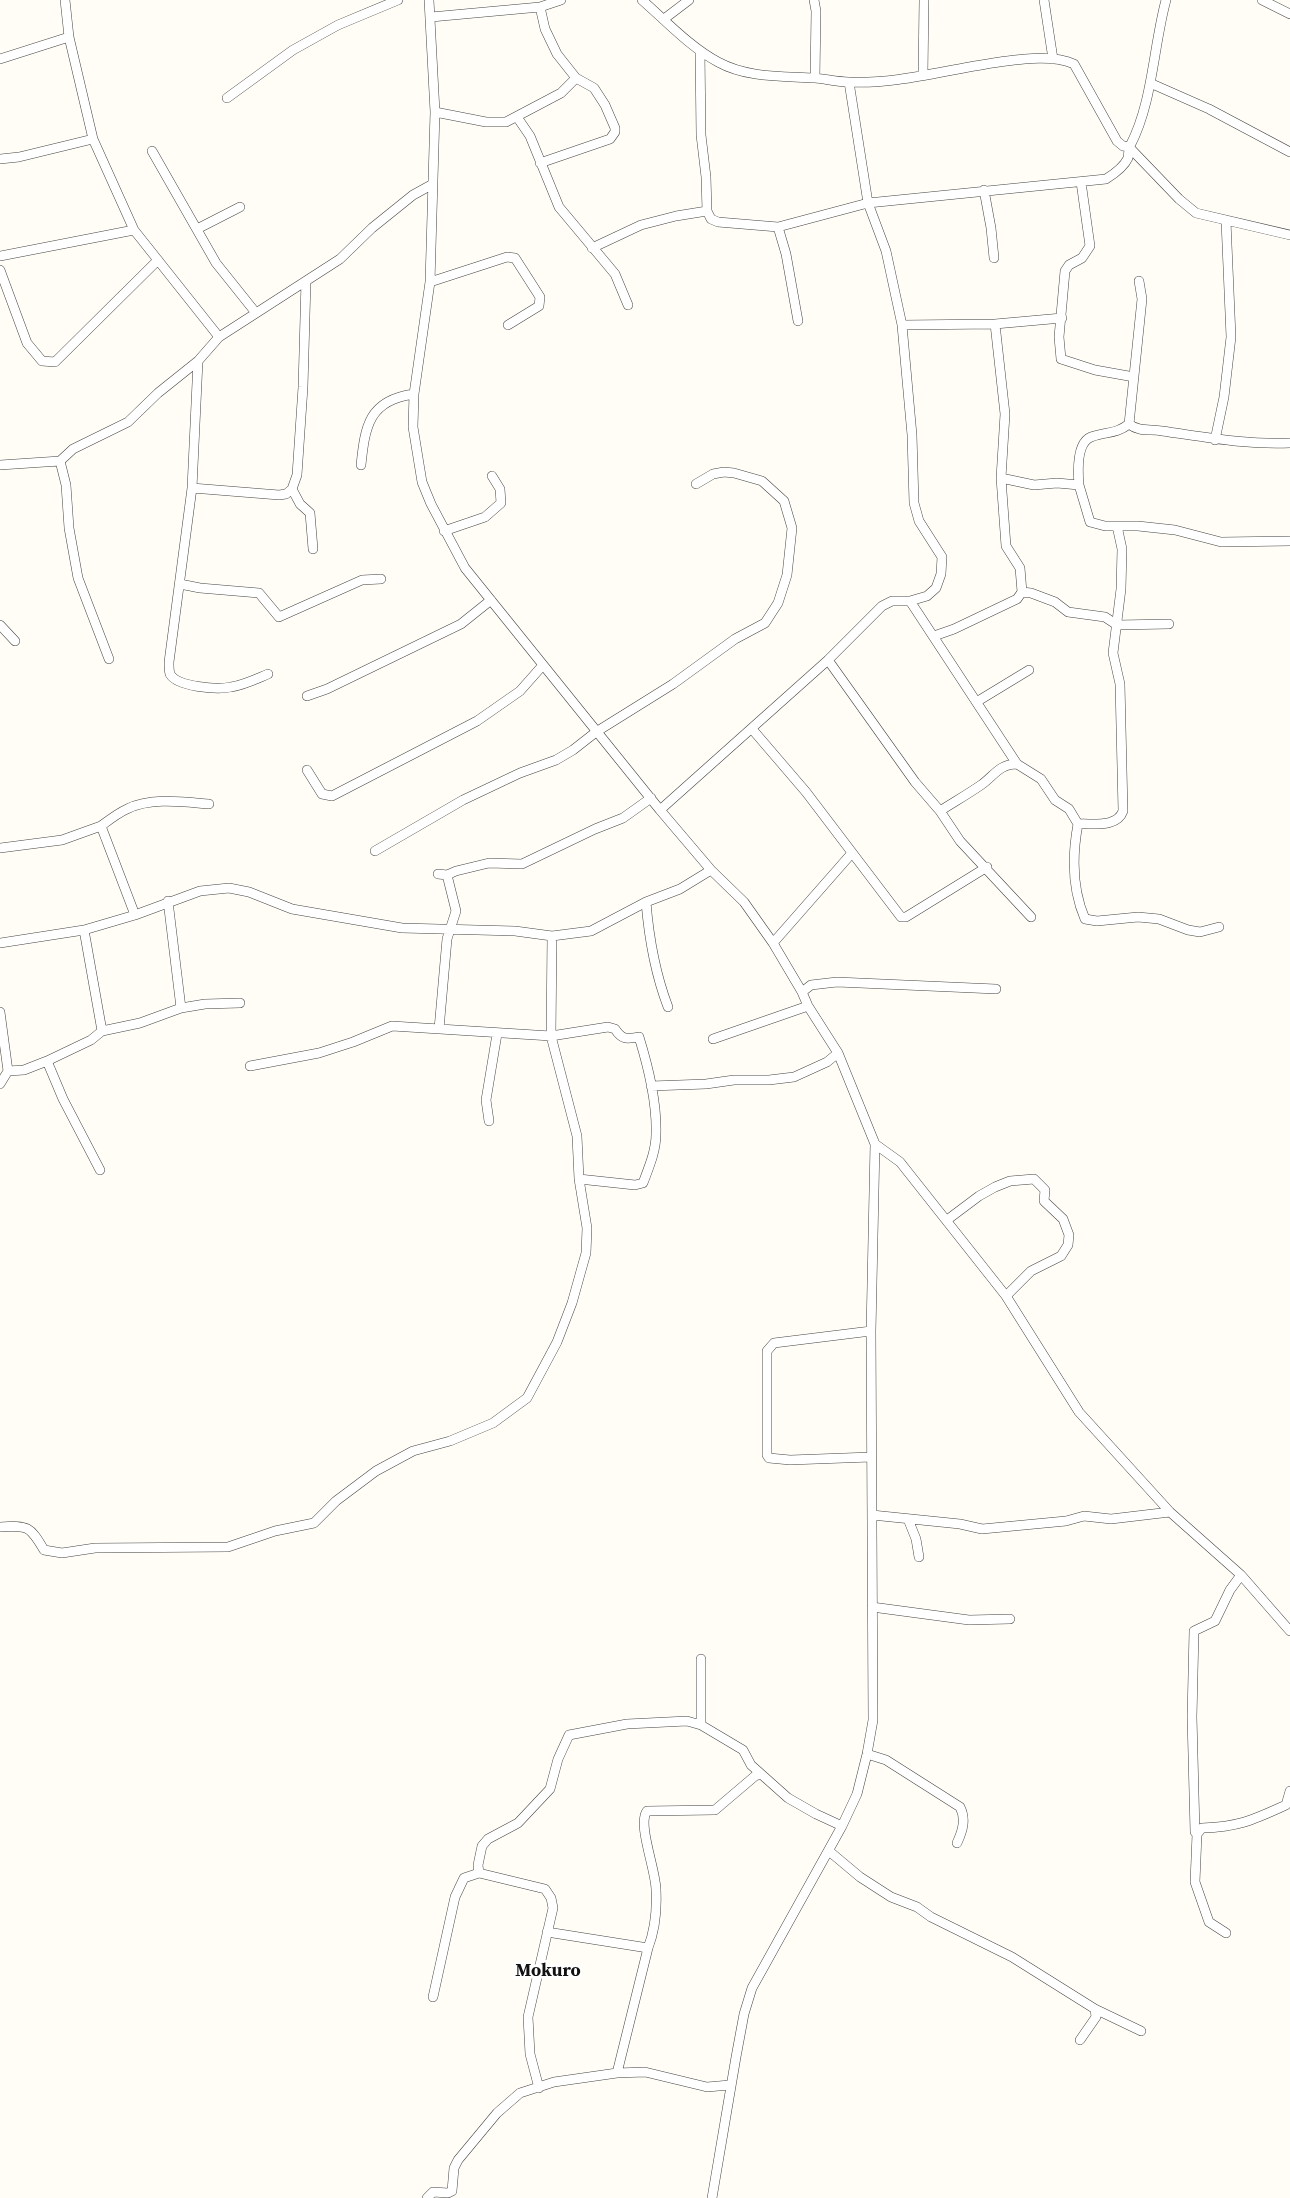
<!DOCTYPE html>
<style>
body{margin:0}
canvas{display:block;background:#fffdf5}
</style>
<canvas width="1290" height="2198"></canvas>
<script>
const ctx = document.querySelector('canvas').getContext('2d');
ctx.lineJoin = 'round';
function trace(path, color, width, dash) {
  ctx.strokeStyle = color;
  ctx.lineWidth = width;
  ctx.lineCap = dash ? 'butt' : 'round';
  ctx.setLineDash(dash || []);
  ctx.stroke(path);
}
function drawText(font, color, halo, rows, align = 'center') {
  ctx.font = font + ' "Source Serif 4",serif';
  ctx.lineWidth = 5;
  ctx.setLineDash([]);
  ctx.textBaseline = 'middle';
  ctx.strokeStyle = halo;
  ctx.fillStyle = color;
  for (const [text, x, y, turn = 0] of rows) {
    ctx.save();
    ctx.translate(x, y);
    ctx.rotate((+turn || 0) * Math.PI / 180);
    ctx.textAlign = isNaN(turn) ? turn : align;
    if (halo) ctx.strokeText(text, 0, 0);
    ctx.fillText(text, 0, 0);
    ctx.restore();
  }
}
const street = new Path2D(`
 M65,0L69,37L93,139L134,230L219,337
 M429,0L435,112L430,282L414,394L413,427L422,482L431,504L465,568L660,810L711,870L744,902L773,943L802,992L808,1006L838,1053L875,1144L871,1331L873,1720L867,1754L857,1794L842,1826L752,1988L744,2014L736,2057L712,2198
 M642,0C666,21 690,47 718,62C747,78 782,76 815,78C826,79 837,82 849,82C889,84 930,74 969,67C997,62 1048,52 1074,64L1117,141L1123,146L1129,147L1179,199L1196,213L1290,235
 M814,0L816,11L815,78
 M1044,0L1053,59
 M1262,0L1290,14
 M540,7L545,29L557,54L576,78L594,88L605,105L615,128V132L610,139L540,163
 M431,17L540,7L561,0
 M664,19L689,0
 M700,51L701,135L706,177L707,211L711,219L718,222L778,227L868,203L1106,179C1114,174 1124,167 1128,158C1129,154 1128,150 1130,146C1153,102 1153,48 1166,0
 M0,59L69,37
 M923,75L924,0
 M1150,83L1209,109L1290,152
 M227,98L293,50L338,25L398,0
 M435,112L486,122H506L561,93L576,78
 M517,117L530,136L559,207L615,274L628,305
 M152,151L216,263L256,313
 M0,159L19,157L93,139
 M1081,182L1090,246L1082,258L1069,265L1065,271L1059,337L1061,359L1095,370L1134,377
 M984,190L991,228L994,258
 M778,227L786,254L798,321
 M197,229L240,207
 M592,248L641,225L676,216L707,211
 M0,256L134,230
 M0,270L27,343L42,361L55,362L158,260
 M1139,281L1142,299L1129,424C1139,432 1150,429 1162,431C1205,437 1246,445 1290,443
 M430,282L507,257L515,258L540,297L539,306L508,325
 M902,325L995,324L1062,318
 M198,361L192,488L169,662C169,666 169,671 170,674C177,687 218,690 231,687C244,685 256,679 268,674
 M1215,440L1224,397L1231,337L1226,221
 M60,461L66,485L69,528L78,578L109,659
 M0,465L60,461L73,449L128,422L158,393L198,361L219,337L340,259L372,228L413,195L433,184
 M361,465C365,426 369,400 414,394
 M1001,478L1034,485L1057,483L1079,485L1090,522L1105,526H1138L1175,530L1221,542L1290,541
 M1079,485C1078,473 1076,443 1091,437C1106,431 1115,435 1129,424
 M192,488L279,495L286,494L292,489L297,475L303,387L306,281
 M292,489L300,504L310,513L313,549
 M444,531L485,517L501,503L500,489L492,476
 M180,584L200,588L259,593L279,617L362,580L381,579
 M1022,592L1031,593L1055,602L1068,612L1105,617L1117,625L1169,624
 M910,601L1017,764L1041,779L1055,800L1069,809L1078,824C1072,856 1072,889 1085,919L1097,921L1138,917L1159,919L1188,930L1200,932L1219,927
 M0,625L15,641
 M934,636L954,629L1017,599L1022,592L1020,568L1006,546L1001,478L1005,414L995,324
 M828,660L915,782L940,811L960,841L1031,917
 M307,696L327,689L461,624L491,600
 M978,701L1029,670
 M752,729L806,792L901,917H906L987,867
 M307,770L322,794L332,796L477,721L520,691L543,665
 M660,810L828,660L882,606L892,601H910L927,596L936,588L941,574L942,557L919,521L914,503L912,435L902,325L886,251L868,203L849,82
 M940,811C954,802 968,794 981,785C994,776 999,764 1017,764
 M1078,824C1093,823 1117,828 1123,811L1120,684L1113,653L1121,589L1122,549L1117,526
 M0,848L62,840L101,826
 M375,851L463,800L520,773L556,760L573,750L596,732L673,684L735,639L765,623L778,603L787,575L792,528L784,501L762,481L734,473L724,472L713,474L696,484
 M438,874L447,875L456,871L489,863L522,864L595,829L623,818L651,798
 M168,901L181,1008
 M646,902C649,939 655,973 668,1007
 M135,915L101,826C109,820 118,813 127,809C151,797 184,802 209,804
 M84,930L102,1031
 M0,943L84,930L135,915L200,891L229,888L249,892L292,909L402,928L515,931L552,936L591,931L646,902L680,889L711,870
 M773,943L852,853
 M802,992L811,985L837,982L996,989
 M0,1012L8,1071L0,1084
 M439,1029L447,939L456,911L447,875
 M713,1039L808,1006
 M47,1061L63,1099L100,1170
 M250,1066L319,1053L353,1042L392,1026L551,1036L608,1027L615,1029C622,1040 627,1039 639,1037C648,1066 657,1104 656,1134C656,1151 649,1167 643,1183L635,1185L579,1179
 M8,1071L24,1070L47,1061L91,1040L102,1031L140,1023L181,1008L205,1004L240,1003
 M651,1086L706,1084L734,1080H769L794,1077L827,1062L838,1053
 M489,1121L486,1100L497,1034
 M875,1144L900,1162L1006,1296L1079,1412L1170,1512L1241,1575L1290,1631
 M947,1220L979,1196L995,1187L1010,1181L1034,1179L1045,1190L1044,1201L1063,1219L1069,1235L1068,1245L1061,1256L1031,1271L1006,1296
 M871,1457L790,1460L769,1458L767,1455V1351L774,1343L871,1331
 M872,1515L960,1524L982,1529L1066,1521L1084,1516L1111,1519L1170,1512
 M908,1519L916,1539L919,1557
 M0,1527C28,1525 30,1526 44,1550L62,1553L95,1548L228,1547L275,1531L314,1523L336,1501L376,1471L413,1451L450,1441L493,1423L527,1398L557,1342L572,1303L586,1253L587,1228L579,1179L577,1136L551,1036L552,936
 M872,1607L969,1620L1010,1619
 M701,1659V1725
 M867,1754L886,1760L960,1807C966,1819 963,1830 957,1843
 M1197,1834L1195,1832L1192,1717L1194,1631L1215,1621L1230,1590L1241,1575
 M829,1851L860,1877L891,1897L917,1907L931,1917L1012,1957L1095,2009L1141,2031
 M479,1873L478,1865L482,1846L488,1839L518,1823L550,1789L558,1759L569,1735L627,1724L687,1721L701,1725L743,1750L751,1765L788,1798L816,1814L842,1826
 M547,1932L648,1948L617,2073
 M1226,1933L1209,1922L1195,1882L1197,1834L1202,1828C1239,1827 1253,1820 1286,1805L1290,1791
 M648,1948C655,1930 657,1909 656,1890C656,1870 637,1824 647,1811L715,1810L755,1776L761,1774
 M433,1997L455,1897L464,1878L479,1873L545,1889L551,1898L553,1908L528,2017L530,2054L539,2088
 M1080,2040L1096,2017L1095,2009
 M427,2198L433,2192L448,2193L452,2191L454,2168L458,2160L497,2113L520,2093L554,2082L617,2073L645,2072L707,2087L730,2085`);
const quarterNames = [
 ["Mokuro",548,1971]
];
trace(street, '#444', 10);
trace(street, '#fff', 9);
drawText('bold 18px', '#111', '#fff', quarterNames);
</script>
